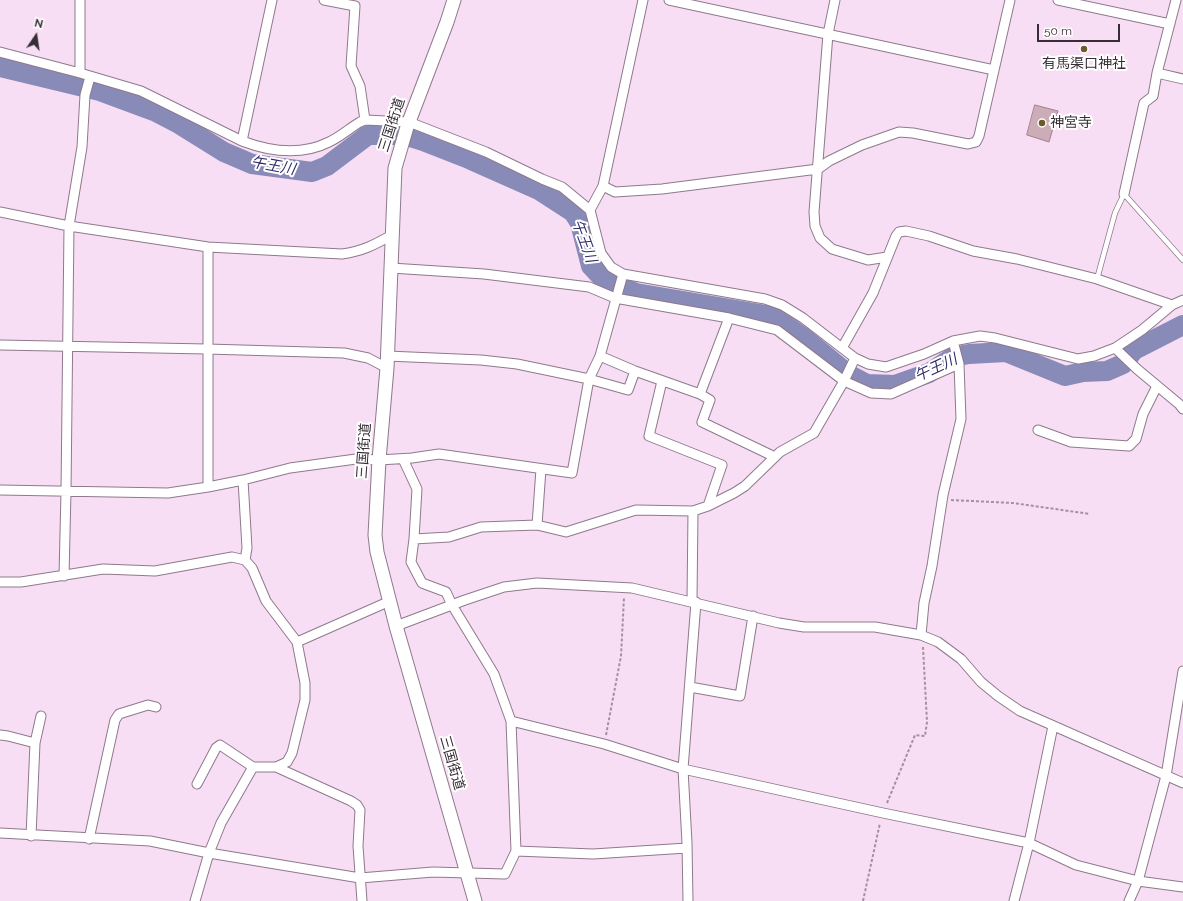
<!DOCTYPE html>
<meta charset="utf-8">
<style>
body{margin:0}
#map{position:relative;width:1183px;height:901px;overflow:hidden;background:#f7def4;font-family:Raleway,sans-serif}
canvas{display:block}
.north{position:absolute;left:16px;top:16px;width:40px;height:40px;-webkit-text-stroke:3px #fff;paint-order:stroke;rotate:13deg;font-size:11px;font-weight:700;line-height:16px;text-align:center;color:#362d35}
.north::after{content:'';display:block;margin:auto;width:14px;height:18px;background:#362d35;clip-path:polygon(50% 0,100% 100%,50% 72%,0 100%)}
.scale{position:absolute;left:1037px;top:24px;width:83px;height:18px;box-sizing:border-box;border:2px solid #362d35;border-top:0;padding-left:5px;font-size:12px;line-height:14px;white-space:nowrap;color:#362d35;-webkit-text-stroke:3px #fff;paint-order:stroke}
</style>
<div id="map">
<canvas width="1183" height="901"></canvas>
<div class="north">N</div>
<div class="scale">50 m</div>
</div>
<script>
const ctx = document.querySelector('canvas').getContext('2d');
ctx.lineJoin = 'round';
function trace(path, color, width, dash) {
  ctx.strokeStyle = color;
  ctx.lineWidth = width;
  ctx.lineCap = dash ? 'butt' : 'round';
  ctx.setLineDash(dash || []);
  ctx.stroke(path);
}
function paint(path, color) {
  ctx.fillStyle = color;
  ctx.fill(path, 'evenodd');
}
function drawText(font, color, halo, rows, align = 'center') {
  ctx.font = font + ' Raleway,"Noto Sans JP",sans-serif';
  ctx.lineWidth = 4;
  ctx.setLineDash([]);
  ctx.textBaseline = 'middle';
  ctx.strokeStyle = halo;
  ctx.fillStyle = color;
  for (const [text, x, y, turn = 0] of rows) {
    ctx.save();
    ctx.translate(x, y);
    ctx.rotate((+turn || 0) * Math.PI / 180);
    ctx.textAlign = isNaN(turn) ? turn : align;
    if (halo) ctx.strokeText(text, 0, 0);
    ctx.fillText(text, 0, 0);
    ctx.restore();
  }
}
const river = new Path2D(`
 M0,67L100,91L154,111L179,124L224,152L252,164L312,172L327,166L368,135H397L410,137L423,141L469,159L539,190L573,212L580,223L591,266L606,282L636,293L772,316L803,337L848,374L867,384L895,385L929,373L953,357L969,354L1006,352L1065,376L1083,372L1107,371L1123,364L1134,350L1183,325`);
const building = new Path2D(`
 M1035,105L1058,111L1049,142L1027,135Z`);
const path = new Path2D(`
 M951,500L1013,503L1090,514
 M606,735L621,656L624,597
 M887,803L915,735L925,736L927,722L923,647
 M863,901L880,823`);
const lane = new Path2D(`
 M1097,279L1115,213L1124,194L1183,260`);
const street = new Path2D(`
 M80,0V73
 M324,0L355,6L351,66L360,86L365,120
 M643,0L603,186L615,192L662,189L818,169L829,161L862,145L899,132L913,133L968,144L976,142L979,136L1010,0
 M669,0L994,70
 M835,0L828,34L814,212L815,226L820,238L832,249L868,260L887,257
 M1058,0L1170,24
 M0,52L80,73L141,91L242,141C271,152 301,156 329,142C340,137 350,128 360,122L365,120L409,122L486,152L542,179L562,187L590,210L601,253L611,267L623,274L765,299L782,305L803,318L855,358L868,364L886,367L924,354L953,341L980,336L995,338L1078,359L1094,356L1115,348L1142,330L1172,305L1183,300
 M1157,73L1183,79
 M242,141L272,0
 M1124,194L1144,103L1153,96L1157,73L1176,0
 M590,210L603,186
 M0,212L69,226L208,247L342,254C363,251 374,245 392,235
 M391,268L484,274L589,287L615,298L729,318L777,330L844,381L871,393L891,394L959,364
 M0,345L207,349L344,353L368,358L387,368
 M842,348L873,293L896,236L899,232L906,231L929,236L973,251L1017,259L1097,279L1172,305
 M1115,348L1137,369L1179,404L1183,409
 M387,356L481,360L517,364L589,379L600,356L623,274
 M600,356L635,371L700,394L710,400L702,422L775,457
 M662,381L649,436L722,465L708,506
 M700,394L729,318
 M1038,430L1071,442L1129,446L1136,439L1143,414L1157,386
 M243,480L247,548L245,560
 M208,487V247
 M0,490L168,493L208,487L243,480L290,468L356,459L379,460L412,458L439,454L572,473L589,379L628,390L635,371
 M537,525L541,469
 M414,539L449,537L481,527L537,525L566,532L636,510L693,511
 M64,576L66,492L69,226L82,147L85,95L90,77
 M0,582H21L103,569L155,571L232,557L245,560L252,568L266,601L297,642L305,683V700L292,753L287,762L276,767H253L221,823L209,853L195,901
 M692,601L693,511L708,506L734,493L745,486L780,452L814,433L844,381L855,358
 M396,626L465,600L504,587L537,583L632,588L779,623L804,627H875L921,635L938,642L961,659L981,682L998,696L1020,711L1183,783
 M921,635L924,603L932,566L943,495L961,419L959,364L953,341
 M297,642L390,601
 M690,687L740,696L753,616
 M511,721L604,744L683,769L883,813L1029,843L1076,865L1138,881L1183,887
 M0,735L8,736L35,743
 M276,767L351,801L357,805L360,810L358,846L362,901
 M197,784L216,748L220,745L253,767
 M0,833L150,841L209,853L360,878L433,872L505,874L516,851L511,721L494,674L452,605L446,592L422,583L411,562L414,539L417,489L403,459
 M31,836L35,743L41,716
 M89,839L115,720L119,714L148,705L156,707
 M516,851L593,854L687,848
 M688,901L687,843L683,769L696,602
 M1014,901L1029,843L1053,726
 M1129,901L1138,881L1166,776L1183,671`);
const secondary = new Path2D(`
 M454,0L447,22L407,127L395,168L387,368L379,460L375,535L377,552L396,626L475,901`);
const markers = [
 [1084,49,4,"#6c5a28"],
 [1042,123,4,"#6c5a28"]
];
const poiNames = [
 ["有馬渠口神社",1084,64],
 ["神宮寺",1050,123,"left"]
];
const streetNames = [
 ["三国街道",392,125,-72],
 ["三国街道",364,451,-86],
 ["三国街道",452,763,74]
];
const waterNames = [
 ["午王川",273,166,10],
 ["午王川",584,241,70],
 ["午王川",936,368,-25]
];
trace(river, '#888ab8', 20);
paint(building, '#cbacb7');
trace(building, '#9f828d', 1);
trace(lane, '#8f798c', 6);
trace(street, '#8f798c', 11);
trace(secondary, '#8f798c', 15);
trace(path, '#a391a1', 2, [3, 2]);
trace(lane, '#fff', 4.5);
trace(street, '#fff', 9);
trace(secondary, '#fff', 13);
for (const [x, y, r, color] of markers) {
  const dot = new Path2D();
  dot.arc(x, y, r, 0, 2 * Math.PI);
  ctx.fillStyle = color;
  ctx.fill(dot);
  trace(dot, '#fff', 1.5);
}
drawText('14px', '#362d35', '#fff', poiNames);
drawText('14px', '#362d35', '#fff', streetNames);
drawText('italic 15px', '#322f69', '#fff', waterNames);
</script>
